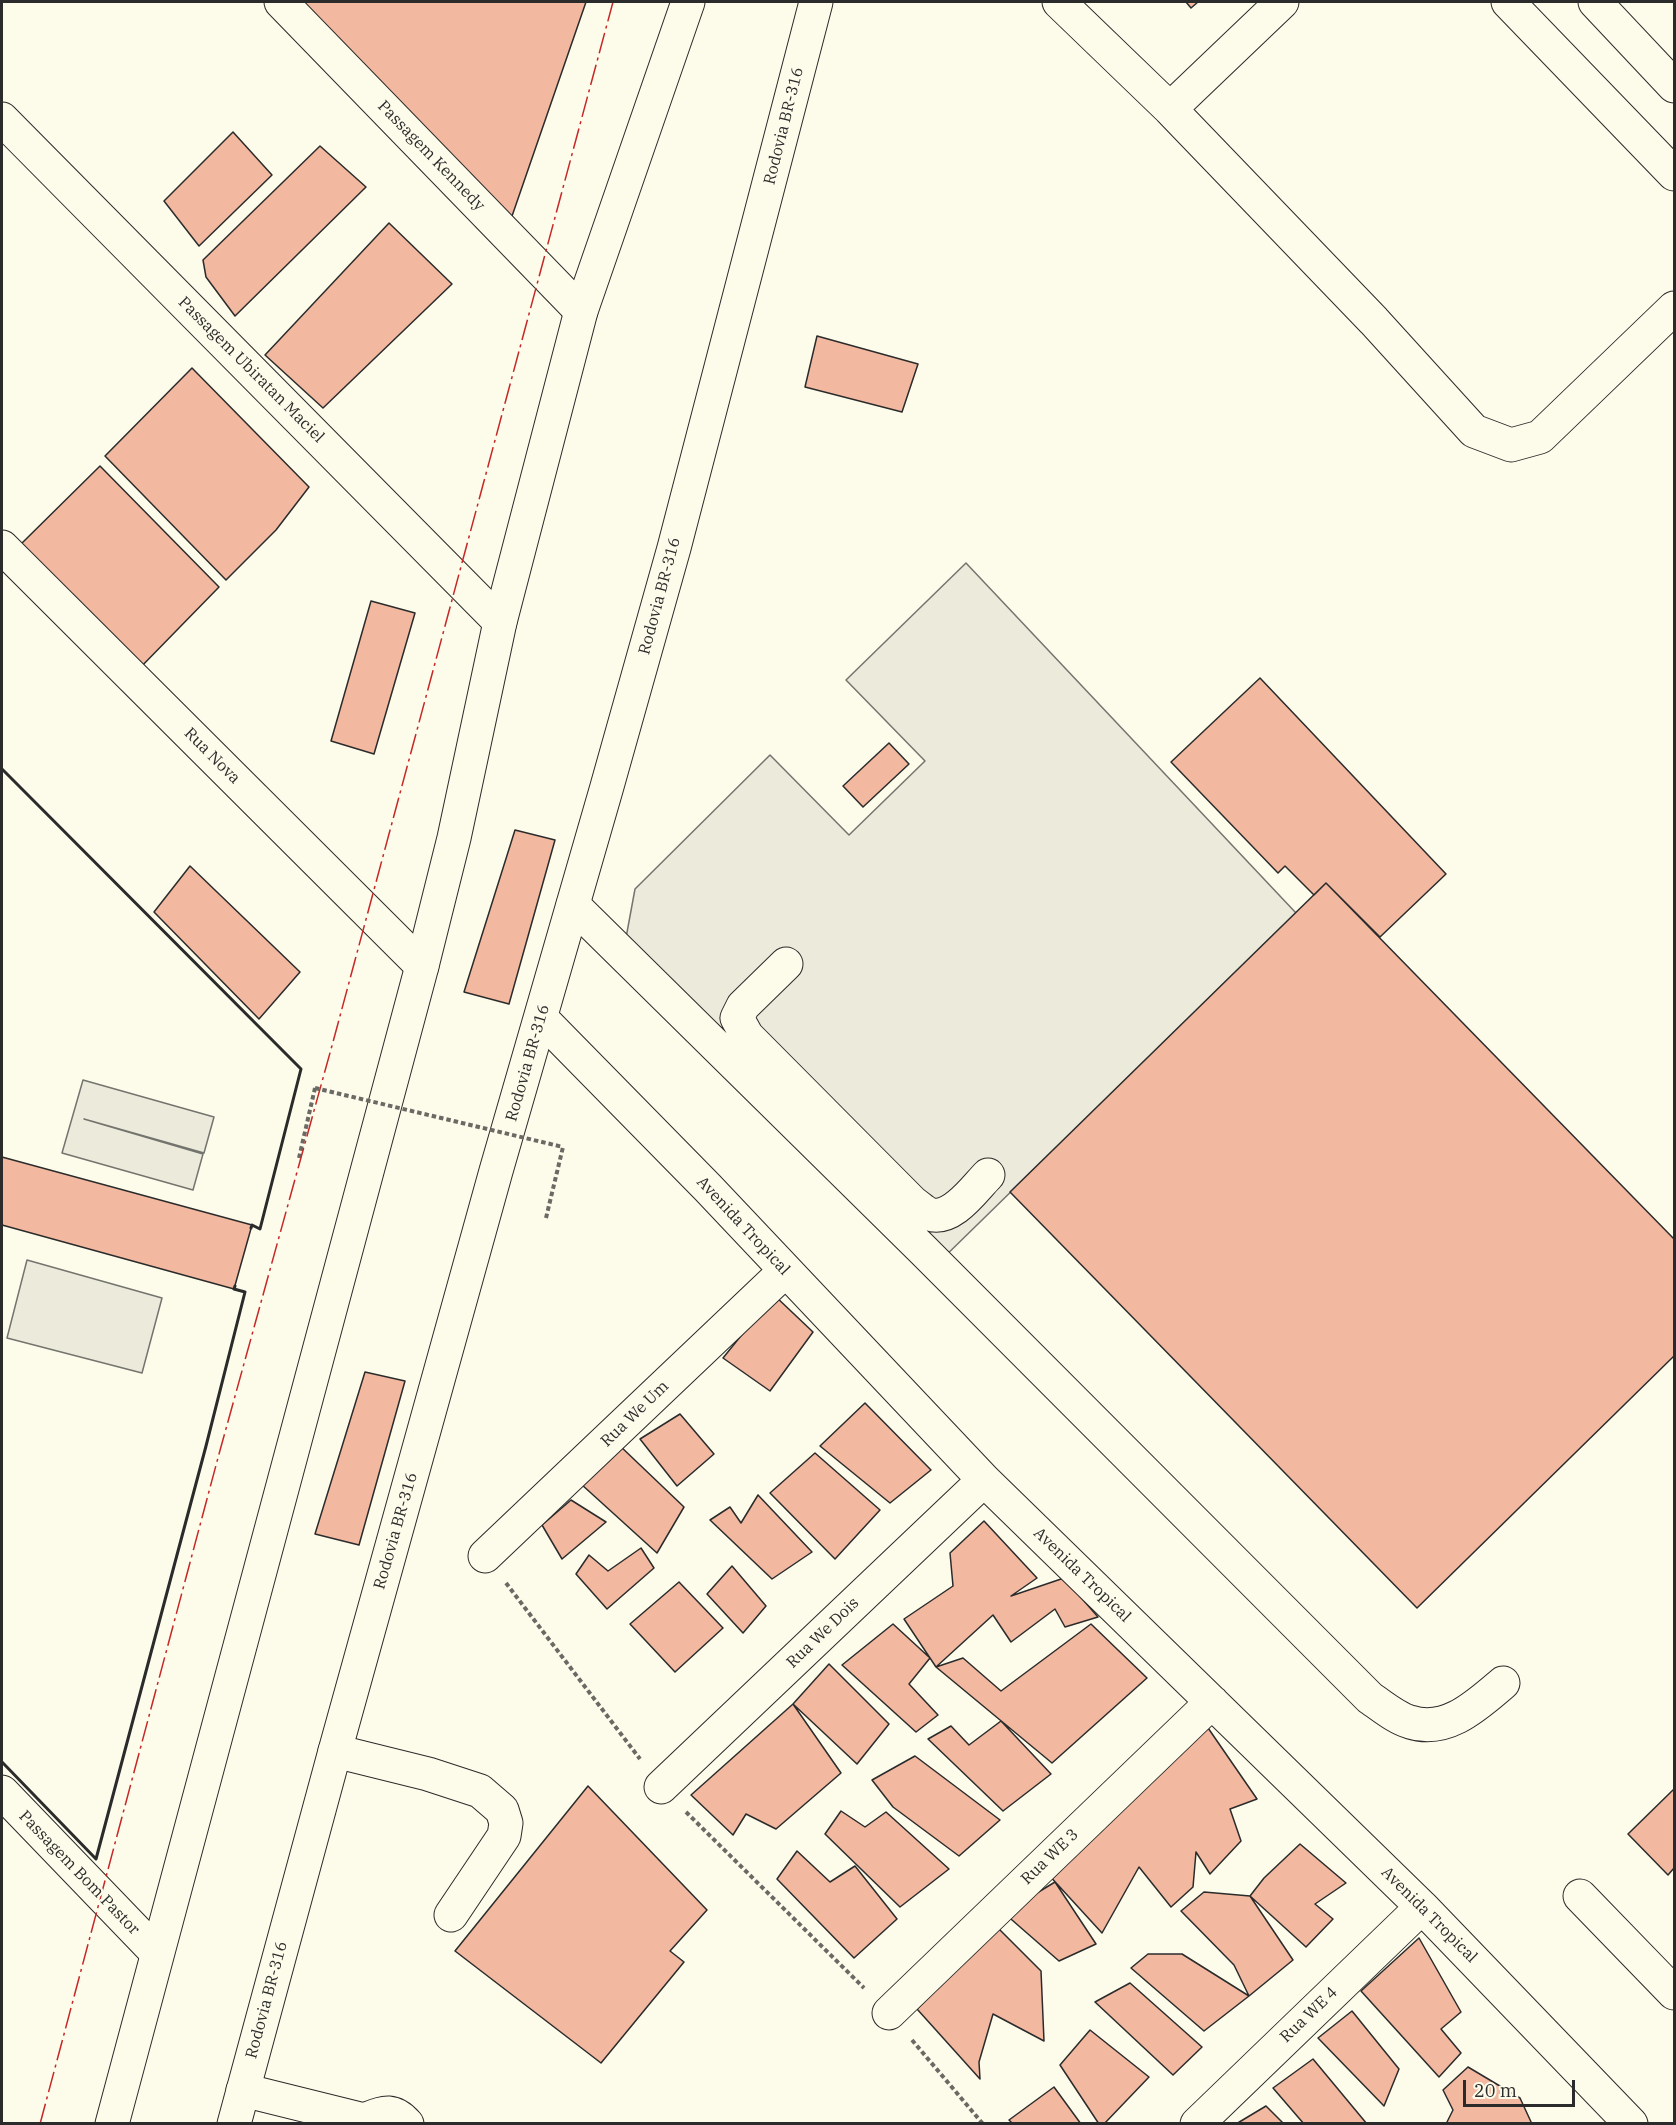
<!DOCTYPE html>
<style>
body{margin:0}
#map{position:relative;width:1676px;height:2125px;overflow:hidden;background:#fdfbea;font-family:"IBM Plex Serif",serif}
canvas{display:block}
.frame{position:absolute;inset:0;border:3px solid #2b2b2b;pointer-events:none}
.scale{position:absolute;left:1463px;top:2080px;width:112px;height:27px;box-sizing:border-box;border:3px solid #2b2b2b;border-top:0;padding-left:8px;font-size:18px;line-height:21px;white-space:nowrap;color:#2b2b2b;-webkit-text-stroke:4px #fdfbea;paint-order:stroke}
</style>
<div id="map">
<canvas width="1676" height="2125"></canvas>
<div class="frame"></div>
<div class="scale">20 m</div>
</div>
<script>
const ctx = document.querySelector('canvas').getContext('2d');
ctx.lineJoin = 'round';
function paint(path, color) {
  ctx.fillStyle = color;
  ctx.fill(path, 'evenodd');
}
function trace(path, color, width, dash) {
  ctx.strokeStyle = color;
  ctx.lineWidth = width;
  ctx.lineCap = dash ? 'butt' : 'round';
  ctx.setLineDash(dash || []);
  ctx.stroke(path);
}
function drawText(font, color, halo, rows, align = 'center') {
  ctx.font = font + ' "IBM Plex Serif",serif';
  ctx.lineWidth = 4.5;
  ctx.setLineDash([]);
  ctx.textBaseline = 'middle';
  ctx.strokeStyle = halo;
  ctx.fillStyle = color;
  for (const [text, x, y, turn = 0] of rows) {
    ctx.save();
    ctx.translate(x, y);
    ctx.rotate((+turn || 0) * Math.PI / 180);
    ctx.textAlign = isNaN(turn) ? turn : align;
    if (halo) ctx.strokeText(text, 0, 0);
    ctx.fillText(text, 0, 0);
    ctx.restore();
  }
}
const parking = new Path2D(`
 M966,563L1296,913L933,1268L623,954L635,889L770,755L849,835L925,761L846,680Z
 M83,1080L214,1117L204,1153L84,1119L203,1154L193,1190L62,1153Z
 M27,1260L162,1298L142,1373L7,1338Z`);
const building = new Path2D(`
 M298,2H586L511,219Z
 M1186,2H1198L1191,8Z
 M233,132L272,175L199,246L164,201Z
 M320,146L366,187L235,316L206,277L203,260Z
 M389,223L452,284L323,408L265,355Z
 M817,336L918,364L902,412L805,387Z
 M192,368L309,487L276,530L226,580L105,456Z
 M100,466L219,587L136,672L20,545Z
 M371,601L415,613L374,754L331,741Z
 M1260,678L1446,874L1380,937L1326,883L1314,895L1285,866L1278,873L1171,762Z
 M889,743L909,764L863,807L843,786Z
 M515,830L555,840L509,1004L464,992Z
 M190,866L300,972L259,1019L154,912Z
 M1326,883L1674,1239V1356L1417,1608L1010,1192Z
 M2,1157L252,1225L234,1289L2,1225Z
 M774,1295L813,1332L770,1391L723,1358Z
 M365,1372L405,1381L359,1545L315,1534Z
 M865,1403L931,1470L890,1503L820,1446Z
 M680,1414L714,1454L677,1486L640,1439Z
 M618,1444L684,1507L657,1553L581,1484Z
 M815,1453L880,1510L835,1559L770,1493Z
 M758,1495L812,1552L772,1579L710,1520L730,1507L741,1523Z
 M571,1500L606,1522L562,1559L542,1525Z
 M984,1521L1037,1578L1011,1596L1064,1578L1098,1617L1065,1627L1055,1609L1011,1642L993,1615L936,1667L904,1619L953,1586L950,1553Z
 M641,1548L654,1568L607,1609L576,1574L589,1555L608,1571Z
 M732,1566L766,1606L743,1633L707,1594Z
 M679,1582L723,1628L675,1672L630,1624Z
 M893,1624L930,1658L909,1684L938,1715L916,1732L842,1665Z
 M1091,1624L1147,1678L1052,1763L936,1667L963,1658L1001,1691Z
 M829,1664L889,1724L857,1764L793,1704Z
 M793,1704L841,1773L776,1829L746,1814L733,1835L691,1795Z
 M1001,1721L1051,1774L1003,1811L928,1739L951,1726L969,1745Z
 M1206,1725L1257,1799L1230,1809L1241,1841L1210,1874L1196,1852L1193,1887L1171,1907L1139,1867L1102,1933L1047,1873Z
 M915,1756L1000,1820L959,1856L893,1807L872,1780Z
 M588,1786L707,1910L670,1951L684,1962L601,2063L455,1951Z
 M1674,1789V1868L1668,1875L1628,1834Z
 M841,1811L865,1827L886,1812L949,1869L900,1907L825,1834Z
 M1300,1844L1346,1883L1315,1904L1333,1919L1306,1947L1250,1896L1264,1878Z
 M797,1851L830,1882L855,1866L897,1919L854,1958L777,1879Z
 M1055,1882L1096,1944L1059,1961L1004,1913Z
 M1204,1892L1250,1896L1293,1960L1249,1996L1234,1965L1181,1911Z
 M998,1928L1041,1971L1044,2041L993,2014L979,2062L980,2079L917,2009Z
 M1419,1938L1461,2012L1441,2029L1461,2053L1439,2077L1361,1991Z
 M1148,1954H1182L1249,1996L1204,2031L1131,1968Z
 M1130,1983L1202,2047L1173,2075L1095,2002Z
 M1352,2011L1399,2069L1384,2106L1318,2038Z
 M1090,2030L1149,2077L1104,2124H1099L1060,2065Z
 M1313,2059L1367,2124H1304L1273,2088Z
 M1468,2067L1520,2098L1532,2124H1446L1453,2110L1443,2090Z
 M1054,2087L1081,2124H1013L1009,2120Z
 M1266,2106L1284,2124H1236Z`);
const path = new Path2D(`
 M299,1158L315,1088
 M546,1218L563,1147
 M506,1583L640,1759
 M686,1812L864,1988
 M912,2040L983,2124`);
const minor = new Path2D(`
 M281,2L581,311
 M1059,2L1170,109L1374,321L1474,431L1511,445L1540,437L1674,308
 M1508,2L1674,174
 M1595,2L1674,86
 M1170,109L1282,2
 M2,119L500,622
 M2,547L422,966
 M573,905L924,1251L1370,1698C1382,1706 1396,1718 1410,1722C1447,1734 1477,1705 1503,1683
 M786,964L743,1006L737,1018L747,1036L913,1203C918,1206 924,1212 929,1214C952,1222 974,1189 988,1175
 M541,1018L708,1188L984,1480L1422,1907L1631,2124
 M485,1556L785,1271
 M335,1751L428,1774L480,1791L502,1810L506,1823L504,1836L451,1915
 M661,1787L984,1480
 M2,1792L157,1953
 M1580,1896L1674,1993
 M889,2013L1212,1702
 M243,2090L364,2120
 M363,2124L364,2120C383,2113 392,2107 407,2124
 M1197,2124L1422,1907`);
const highway = new Path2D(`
 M112,2124L422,966L454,838L500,622L581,311L688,2
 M234,2124L335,1751L496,1171L606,790L674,548L816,2`);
const pathBridge = new Path2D(`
 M315,1088L563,1147`);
const wall = new Path2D(`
 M2,769L301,1069L260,1229L252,1225L251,1228
 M2,1762L96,1859L206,1446L245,1292L234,1289L235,1286`);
const power = new Path2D(`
 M40,2124L219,1454L333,1042L613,2`);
const streetNames = [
 ["Rodovia BR-316",784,126,-76],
 ["Passagem Kennedy",431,156,46],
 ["Passagem Ubiratan Maciel",251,370,45],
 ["Rodovia BR-316",660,596,-75],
 ["Rua Nova",212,756,45],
 ["Rodovia BR-316",528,1063,-74],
 ["Avenida Tropical",743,1226,47],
 ["Rua We Um",635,1414,-44],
 ["Rodovia BR-316",396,1531,-74],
 ["Avenida Tropical",1082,1575,44],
 ["Rua We Dois",823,1633,-44],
 ["Rua WE 3",1050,1857,-44],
 ["Passagem Bom Pastor",79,1873,46],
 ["Avenida Tropical",1429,1915,45],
 ["Rodovia BR-316",267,2000,-75],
 ["Rua WE 4",1309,2015,-44]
];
paint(parking, '#eceadb');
trace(parking, '#74746e', 1.5);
paint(building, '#f2b8a0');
trace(building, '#2b2b2b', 1.5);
trace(minor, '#2b2b2b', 35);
trace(highway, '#2b2b2b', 35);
trace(path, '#6a6964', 4, [4.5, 3]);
trace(minor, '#fdfbea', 33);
trace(highway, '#fdfbea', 33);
trace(pathBridge, '#6a6964', 4, [4.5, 3]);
trace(wall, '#2b2b2b', 3);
trace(power, '#c62828', 1.5, [21, 4.5, 3, 4.5]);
drawText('16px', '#2b2b2b', '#fdfbea', streetNames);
</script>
